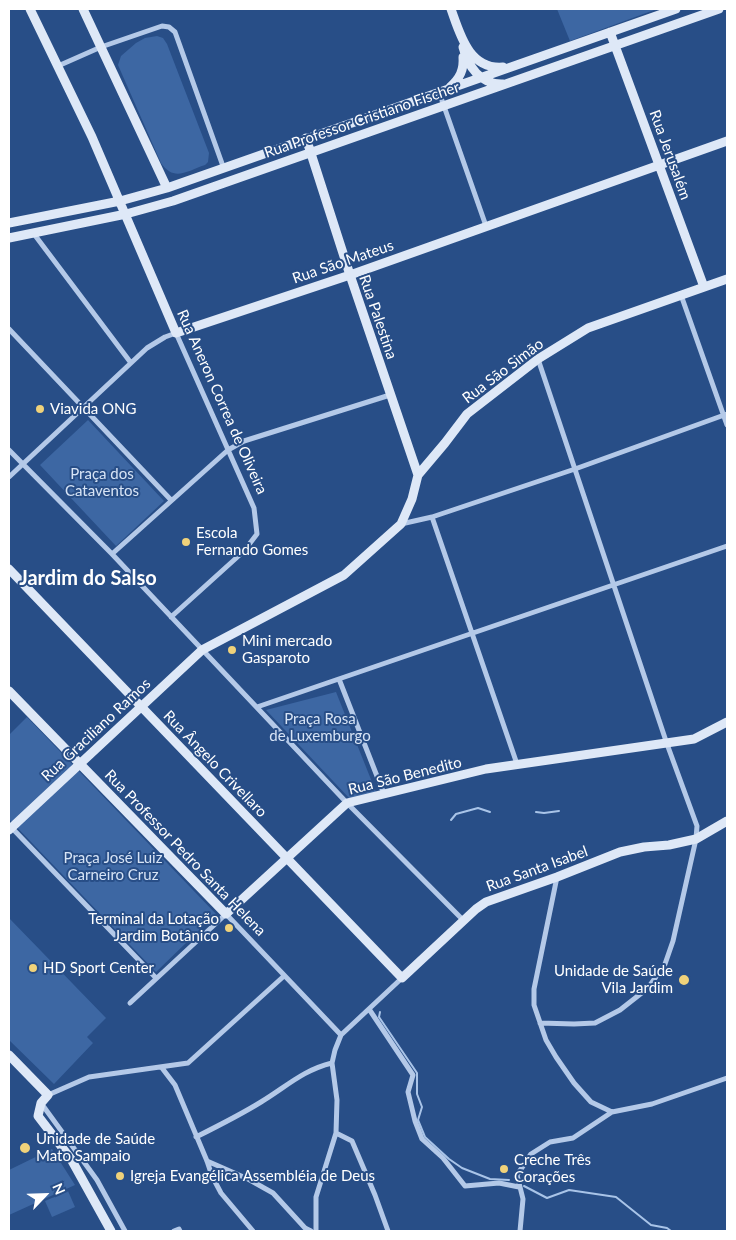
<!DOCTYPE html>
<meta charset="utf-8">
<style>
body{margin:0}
#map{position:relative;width:736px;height:1240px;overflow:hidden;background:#284e87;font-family:Lato,sans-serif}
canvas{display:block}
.frame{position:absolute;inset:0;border:10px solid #fff;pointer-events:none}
.north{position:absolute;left:20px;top:1170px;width:50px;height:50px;-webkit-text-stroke:4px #284e87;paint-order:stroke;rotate:66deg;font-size:14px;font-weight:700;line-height:20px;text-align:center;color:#fff}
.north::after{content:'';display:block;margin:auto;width:18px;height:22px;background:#fff;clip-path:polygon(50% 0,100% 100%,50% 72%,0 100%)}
</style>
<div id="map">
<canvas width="736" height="1240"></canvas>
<div class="frame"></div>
<div class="north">N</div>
</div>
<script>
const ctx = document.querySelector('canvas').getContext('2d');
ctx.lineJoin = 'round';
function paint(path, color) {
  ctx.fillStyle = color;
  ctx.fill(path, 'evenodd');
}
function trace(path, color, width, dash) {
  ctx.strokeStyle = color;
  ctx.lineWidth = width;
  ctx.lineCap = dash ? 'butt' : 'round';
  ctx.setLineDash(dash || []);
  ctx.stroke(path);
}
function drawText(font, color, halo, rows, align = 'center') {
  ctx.font = font + ' Lato,sans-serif';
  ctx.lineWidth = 4;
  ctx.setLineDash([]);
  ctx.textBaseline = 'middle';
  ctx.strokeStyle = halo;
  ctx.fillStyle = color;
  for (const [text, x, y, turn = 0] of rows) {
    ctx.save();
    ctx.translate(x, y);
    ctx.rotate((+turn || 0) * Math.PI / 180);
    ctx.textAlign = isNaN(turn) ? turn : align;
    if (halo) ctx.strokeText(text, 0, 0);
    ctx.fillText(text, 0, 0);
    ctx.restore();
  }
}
const green = new Path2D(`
 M557,9H657L570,41Z
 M157,36L163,38L167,44L209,153L208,162L205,165C187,171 174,182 161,163L118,65L121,56L136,43L145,38Z
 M88,420L164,501L116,546L40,465Z
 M336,692L376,792L350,799L266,710Z
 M27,717L216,914L156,972L9,819V735Z
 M9,918L106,1018L87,1037L93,1043L54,1084L9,1040Z
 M52,1149L75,1185L9,1215V1170Z
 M68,1191L75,1207L52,1217L45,1201Z`);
const stream = new Path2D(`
 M536,812L544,813L559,811
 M451,820L456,814L478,808L490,812
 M380,1012L379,1017L417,1073V1094L422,1107L418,1120L425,1137L449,1159L462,1168L490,1179L509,1180
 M524,1186L547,1198L569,1190L616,1197L651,1225L667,1228L671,1231`);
const street = new Path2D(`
 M58,66L101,47L162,26L169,27L175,32L224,169
 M439,92L486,226
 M34,234L131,363
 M681,295L727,425
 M9,329L171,500
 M538,359L667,744L697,826L696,839L673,941L665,964L648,988L620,1010L595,1023L574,1024L540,1023
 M9,450L112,554L347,803L464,921
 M9,477L147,348L165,337L176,333L254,508L257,534L244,551L171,617
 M432,517L517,764
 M401,524L432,517L575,469L727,414
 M112,554L228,450L244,441L390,395
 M339,679L384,794
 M257,707L727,546
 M11,827L156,978
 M557,877L534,989V1005L546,1040L556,1057L574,1083L591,1102L612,1112L652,1104L727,1078
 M130,1003L226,914L341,1035
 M369,1009L413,1075L408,1092L415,1121L422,1139L443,1158L465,1186L499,1183L519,1187
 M162,1068L175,1085L207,1161L212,1176L221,1193L253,1231
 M48,1095L89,1077L188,1063L284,976
 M41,1103L97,1180L125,1231
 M336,1133L352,1141L375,1195L388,1231
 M196,1137C218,1126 240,1115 261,1102C286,1087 303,1070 332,1063
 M207,1161L248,1179L273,1193L305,1228L311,1231
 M174,1231L179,1229L180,1231
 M316,1231V1197L336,1133L337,1100L332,1063L335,1050L341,1035L402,978
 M520,1231L523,1199L517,1175L531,1154L550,1142L573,1138L612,1112`);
const secondary = new Path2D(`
 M30,9L92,137L176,333L350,275L727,141
 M83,9L167,188
 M451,9C460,34 469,70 503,67
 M610,32L704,287
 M463,47C468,66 480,85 503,84
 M450,87C460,78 464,70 463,57
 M306,138L350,275L418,475
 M9,223L120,201L167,188L676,9
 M9,238L126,214L173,201L719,9
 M9,569L402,978L476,909L486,902L557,877L620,852L644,847L669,845L696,839L727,821
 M9,691L226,914L347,803L486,769L694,739L727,722
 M9,830L202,650L344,575L401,524L412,499L418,475L445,443L467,414L538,359L588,328L727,279
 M9,1055L48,1095L41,1103L38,1116L71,1159L111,1231`);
const markers = [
 [40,409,5,"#f0d27a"],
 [186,542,5,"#f0d27a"],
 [232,650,5,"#f0d27a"],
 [229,928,5,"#f0d27a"],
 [33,968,5,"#f0d27a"],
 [684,980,6,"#f0d27a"],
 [25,1148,6,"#f0d27a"],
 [504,1169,5,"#f0d27a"],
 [120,1176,5,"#f0d27a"]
];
const streetNames = [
 ["Rua Professor Cristiano Fischer",362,120,-19],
 ["Rua Jerusalém",670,155,70],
 ["Rua São Mateus",343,262,-19],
 ["Rua Palestina",378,317,71],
 ["Rua São Simão",503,371,-37],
 ["Rua Aneron Correa de Oliveira",222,402,66],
 ["Rua Graciliano Ramos",96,730,-43],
 ["Rua Ângelo Crivellaro",215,764,46],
 ["Rua São Benedito",405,776,-14],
 ["Rua Professor Pedro Santa Helena",185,853,46],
 ["Rua Santa Isabel",537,869,-20]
];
const poiNames = [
 ["Viavida ONG",50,409],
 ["Escola",196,533],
 ["Fernando Gomes",196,550],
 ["Mini mercado",242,641],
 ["Gasparoto",242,658],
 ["Terminal da Lotação",219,919,"right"],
 ["Jardim Botânico",219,936,"right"],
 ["HD Sport Center",43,968],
 ["Unidade de Saúde",673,971,"right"],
 ["Vila Jardim",673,988,"right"],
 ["Unidade de Saúde",36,1139],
 ["Mato Sampaio",36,1156],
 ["Creche Três",514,1160],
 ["Corações",514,1177],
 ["Igreja Evangélica Assembléia de Deus",130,1176]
];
const parkNames = [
 ["Praça dos",102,474],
 ["Cataventos",102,491],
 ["Praça Rosa",320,719],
 ["de Luxemburgo",320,736],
 ["Praça José Luiz",113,858],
 ["Carneiro Cruz",113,875]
];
const districtNames = [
 ["Jardim do Salso",88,579]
];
paint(green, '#3d67a3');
trace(stream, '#a9c4e8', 2);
trace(street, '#b4c9e8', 5);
trace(secondary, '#dee8f7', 9);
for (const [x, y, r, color] of markers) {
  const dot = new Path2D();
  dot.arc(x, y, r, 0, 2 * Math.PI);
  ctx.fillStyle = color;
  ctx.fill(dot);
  trace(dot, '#284e87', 2);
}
drawText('15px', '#fff', '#284e87', streetNames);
drawText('15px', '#fff', '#284e87', poiNames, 'left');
drawText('15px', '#d7e4f6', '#284e87', parkNames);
drawText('bold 20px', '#fff', '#284e87', districtNames);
</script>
